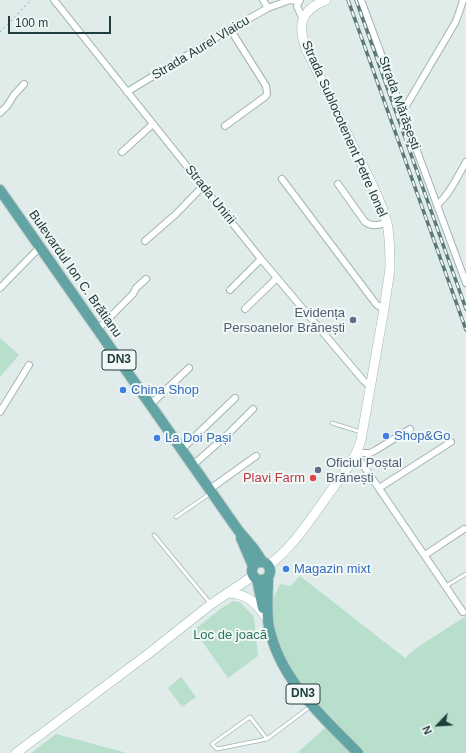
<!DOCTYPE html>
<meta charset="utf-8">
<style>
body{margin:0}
#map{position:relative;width:466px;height:753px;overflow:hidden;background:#e0ecea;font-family:Helvetica,sans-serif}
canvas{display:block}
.north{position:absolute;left:418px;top:705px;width:40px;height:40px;-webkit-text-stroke:3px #f1f8f6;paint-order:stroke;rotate:245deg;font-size:11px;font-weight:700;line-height:16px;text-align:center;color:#203d3d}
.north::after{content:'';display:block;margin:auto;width:14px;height:18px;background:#203d3d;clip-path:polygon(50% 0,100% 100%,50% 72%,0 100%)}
.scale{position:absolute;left:8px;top:16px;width:103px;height:18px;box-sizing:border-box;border:2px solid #203d3d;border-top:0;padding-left:5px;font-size:12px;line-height:14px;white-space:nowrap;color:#203d3d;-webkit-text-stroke:3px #f1f8f6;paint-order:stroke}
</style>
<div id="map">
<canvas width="466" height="753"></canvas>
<div class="north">N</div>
<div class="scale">100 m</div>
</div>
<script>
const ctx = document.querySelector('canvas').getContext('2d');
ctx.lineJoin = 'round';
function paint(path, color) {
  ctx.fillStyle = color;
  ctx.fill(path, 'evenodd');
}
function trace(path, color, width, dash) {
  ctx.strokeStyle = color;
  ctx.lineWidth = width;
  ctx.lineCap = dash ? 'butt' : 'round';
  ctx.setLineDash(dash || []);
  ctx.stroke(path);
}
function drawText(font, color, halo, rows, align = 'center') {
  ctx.font = font + ' Helvetica,sans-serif';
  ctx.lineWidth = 4;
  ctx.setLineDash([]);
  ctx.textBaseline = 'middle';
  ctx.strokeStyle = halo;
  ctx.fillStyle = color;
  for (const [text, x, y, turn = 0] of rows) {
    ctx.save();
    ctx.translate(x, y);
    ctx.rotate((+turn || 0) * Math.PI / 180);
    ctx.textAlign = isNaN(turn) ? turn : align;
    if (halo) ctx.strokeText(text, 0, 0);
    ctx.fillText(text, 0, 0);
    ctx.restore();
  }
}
const green = new Path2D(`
 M0,338L19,355L0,377Z
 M300,576L405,658L415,649L466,616V753H297L334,720L303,688L288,665L276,635L271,604L280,584L291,586Z
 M233,601L240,602L254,617L258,656L228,678L194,630L219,610Z
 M181,677L196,697L182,707L168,688Z
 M56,734L127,753H31Z`);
const path = new Path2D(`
 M0,32L31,0`);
const service = new Path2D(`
 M332,423L361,432
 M176,517L211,493
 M154,535L210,603
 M446,586L466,574
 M267,739L250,717L212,744L217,749L267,739L311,706`);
const minor = new Path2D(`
 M54,0L261,259L363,380L371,387
 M263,0L268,8
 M300,0L297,6L303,20
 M361,0L466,283
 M127,92L230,29L268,8L290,0L298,1
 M401,109L406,106L455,23L459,13L463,0
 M0,113L7,106L14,95L24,84
 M225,126L266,96L267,94L266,86L230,29
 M122,152L153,124
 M282,179L373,300L377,305L384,309
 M338,184L365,222C372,227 379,225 387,223
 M437,205C450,194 457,177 466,162
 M145,241L176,214L203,186
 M0,288L40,247
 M230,290L261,259
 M245,309L277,278
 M98,329L133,294L136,288L146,279
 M151,404L189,368
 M0,412L29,365
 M410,429L376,450L370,453H356L363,465L463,612
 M182,449L235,398
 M193,465L227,435L253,409
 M379,488L451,442
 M210,489L256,456
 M425,555L464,529`);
const secondary = new Path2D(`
 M269,565C293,547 310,520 328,495C340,478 355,461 361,440L384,309L390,269C390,253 390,238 387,223C379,194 363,167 350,140C336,109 321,79 306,49C297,24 301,10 326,0
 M227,593C246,594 254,600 265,616
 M16,753L148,654L210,605L253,576`);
const primary = new Path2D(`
 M0,190L238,530L254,549L262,561
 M241,538L253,566
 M252 571a9 9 0 1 1 18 0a9 9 0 1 1-18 0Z
 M268,578C268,594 266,611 269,627C280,680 322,716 358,753
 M257,579L263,608`);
const rail = new Path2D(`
 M348,0L466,330
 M356,0L466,309`);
const markers = [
 [353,320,4,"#5c6f8a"],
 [123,390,4,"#3f7fe0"],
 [386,436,4,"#3f7fe0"],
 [157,438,4,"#3f7fe0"],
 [318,470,4,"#5c6f8a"],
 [313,478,4,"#e0444e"],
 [286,569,4,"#3f7fe0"]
];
const shields = [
 [119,360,34],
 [303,694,34]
];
const shieldNames = [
 ["DN3",119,360],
 ["DN3",303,694]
];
const streetNames = [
 ["Strada Aurel Vlaicu",201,48,-31],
 ["Strada Mărășești",399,103,70],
 ["Strada Sublocotenent Petre Ionel",344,129,66],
 ["Strada Unirii",210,195,51],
 ["Bulevardul Ion C. Brătianu",75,274,55]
];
const serviceNames = [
 ["Evidența",345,313],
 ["Persoanelor Brănești",345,328],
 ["Oficiul Poștal",326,463,"left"],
 ["Brănești",326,478,"left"]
];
const shopNames = [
 ["China Shop",131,390],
 ["Shop&Go",394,436],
 ["La Doi Pași",165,438],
 ["Magazin mixt",294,569]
];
const healthNames = [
 ["Plavi Farm",305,478]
];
const parkNames = [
 ["Loc de joacă",230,635]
];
paint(green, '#b8decc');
trace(service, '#a3b4b3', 4.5);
trace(minor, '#a3b4b3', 8);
trace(secondary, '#9eb8b5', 10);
trace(primary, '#c1c9c9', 12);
trace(path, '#7fb1ae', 1, [2, 3]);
trace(service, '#fff', 3);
trace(minor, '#fff', 6);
trace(secondary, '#fff', 9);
trace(primary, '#62a3a3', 10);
trace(rail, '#5a7978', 3.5);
trace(rail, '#f1f8f6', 2, [6]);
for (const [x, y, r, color] of markers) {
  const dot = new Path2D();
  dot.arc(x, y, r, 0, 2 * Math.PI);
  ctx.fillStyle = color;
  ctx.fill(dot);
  trace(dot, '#f1f8f6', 1.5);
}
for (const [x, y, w] of shields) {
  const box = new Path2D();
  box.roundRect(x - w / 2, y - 10, w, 20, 3);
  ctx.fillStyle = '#f1f8f6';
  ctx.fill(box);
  trace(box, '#203d3d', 1);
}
drawText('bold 12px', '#203d3d', null, shieldNames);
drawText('13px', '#203d3d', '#f1f8f6', streetNames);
drawText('13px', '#4e5e75', '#f1f8f6', serviceNames, 'right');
drawText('13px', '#366cbe', '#f1f8f6', shopNames, 'left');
drawText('13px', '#be3a42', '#f1f8f6', healthNames, 'right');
drawText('13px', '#28755a', '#f1f8f6', parkNames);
</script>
